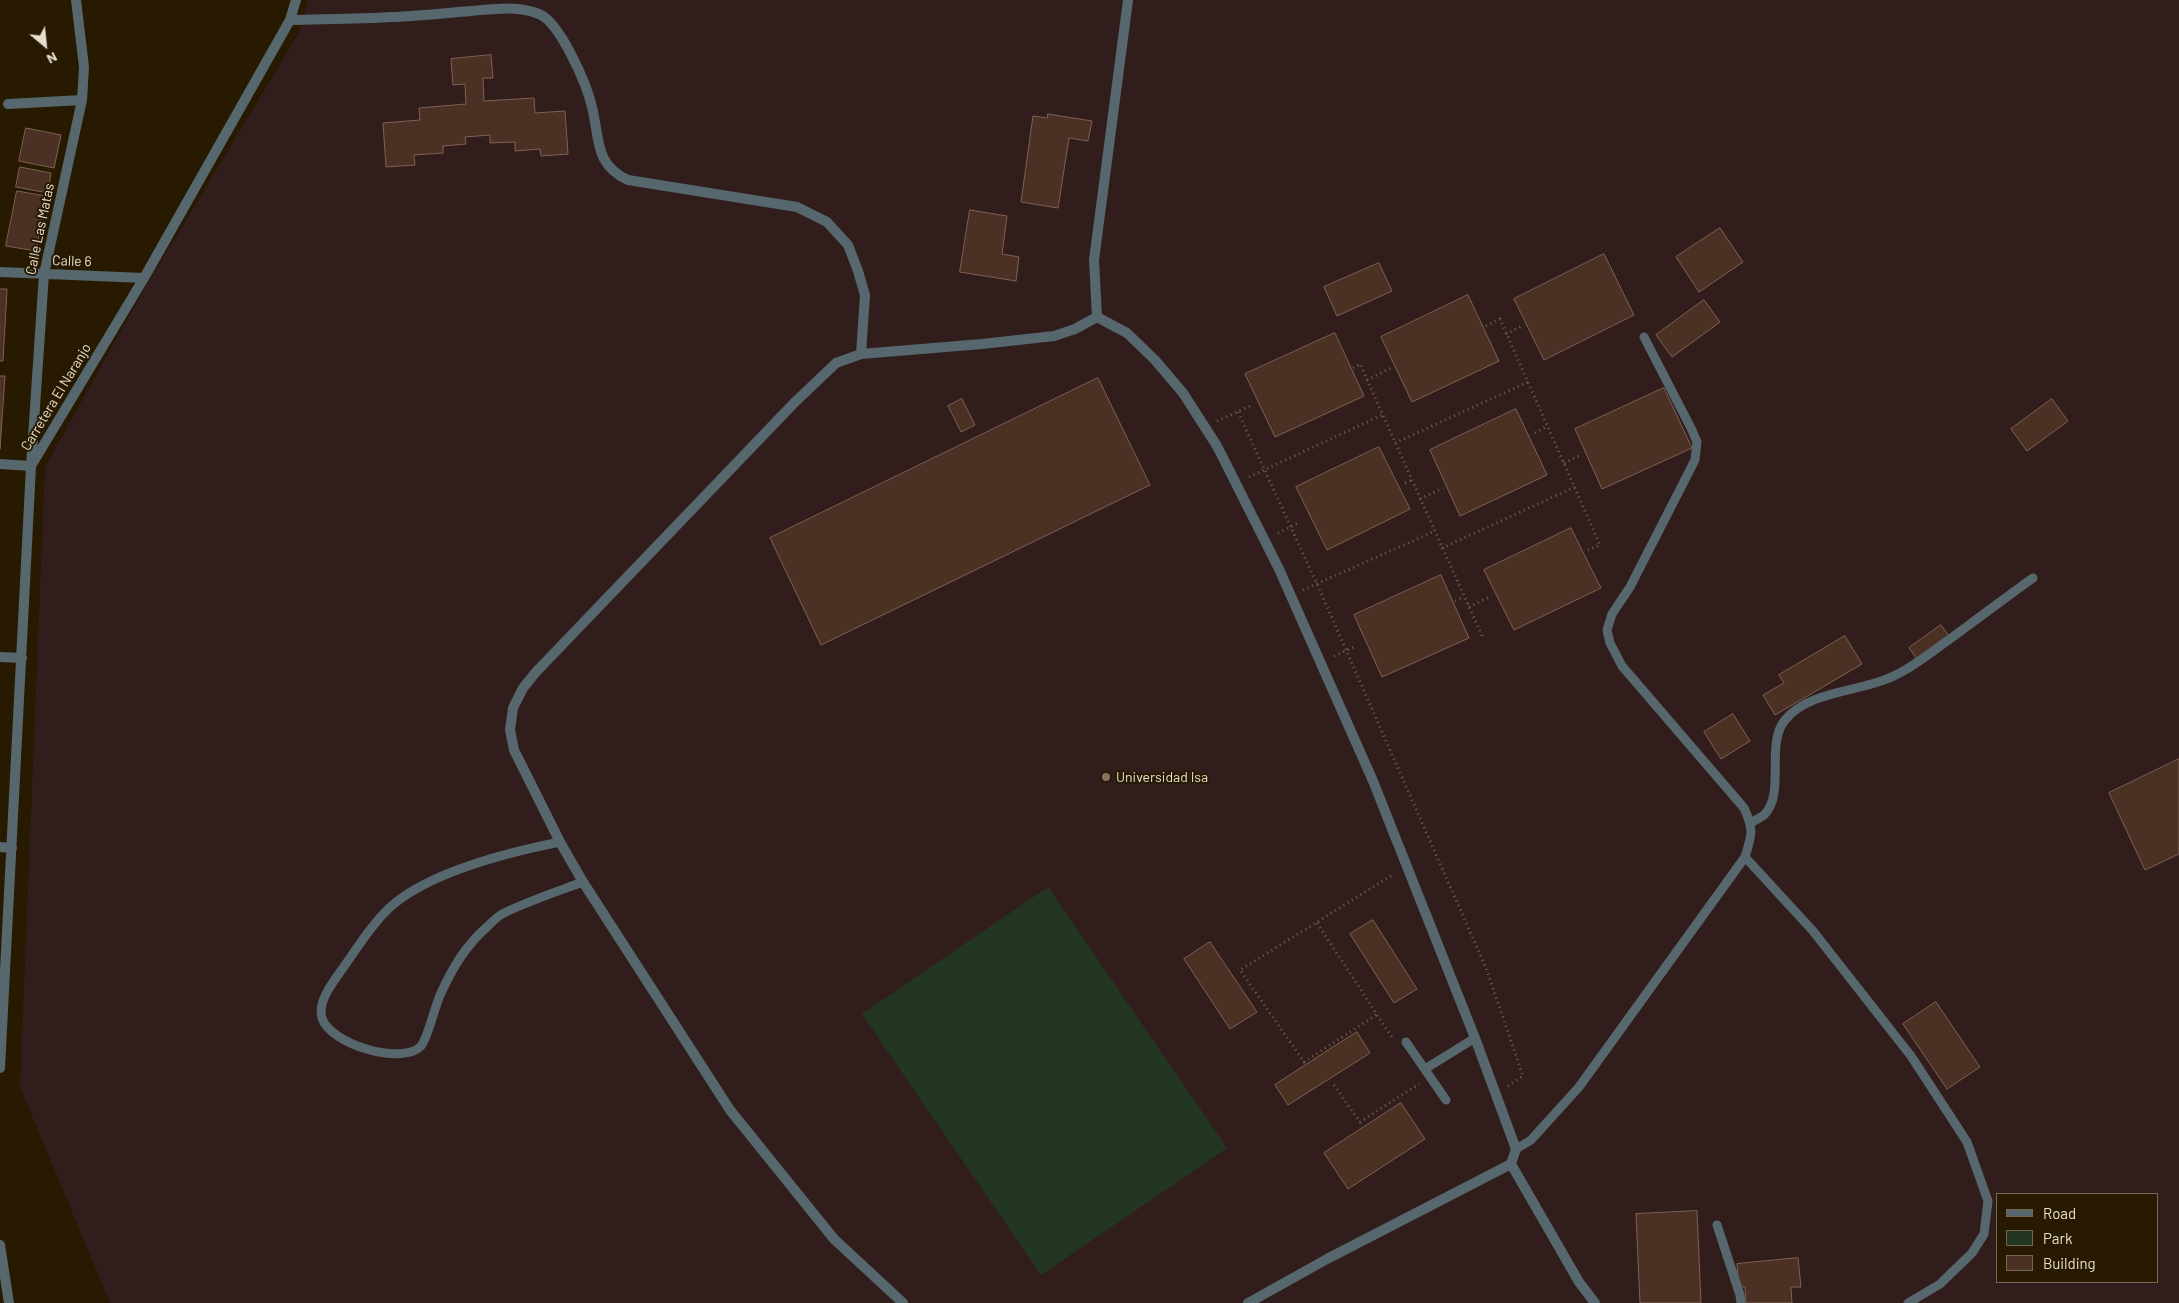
<!DOCTYPE html>
<style>
body{margin:0}
#map{position:relative;width:2179px;height:1303px;overflow:hidden;background:#271a01;font-family:Barlow,sans-serif}
canvas{display:block}
.legend{position:absolute;left:1996px;top:1193px;width:162px;height:90px;box-sizing:border-box;background:#271a01;border:1px solid #746853;margin:0;padding:6px 9px;list-style:none;font-size:15px;color:#e7decf}
.legend li{display:flex;align-items:center;gap:10px;height:25px}
.legend b{width:25px;border:1px solid #746853}
.north{position:absolute;left:20px;top:20px;width:50px;height:50px;-webkit-text-stroke:4px #271a01;paint-order:stroke;rotate:152deg;font-size:14px;font-weight:700;line-height:20px;text-align:center;color:#e7decf}
.north::after{content:'';display:block;margin:auto;width:18px;height:22px;background:#e7decf;clip-path:polygon(50% 0,100% 100%,50% 72%,0 100%)}
</style>
<div id="map">
<canvas width="2179" height="1303"></canvas>
<ul class="legend">
<li><b style="height:6px;background:#56686e"></b>Road</li>
<li><b style="height:14px;background:#223622"></b>Park</li>
<li><b style="height:14px;background:#4b3024"></b>Building</li>
</ul>
<div class="north">N</div>
</div>
<script>
const ctx = document.querySelector('canvas').getContext('2d');
ctx.lineJoin = 'round';
function paint(path, color) {
  ctx.fillStyle = color;
  ctx.fill(path, 'evenodd');
}
function trace(path, color, width, dash) {
  ctx.strokeStyle = color;
  ctx.lineWidth = width;
  ctx.lineCap = dash ? 'butt' : 'round';
  ctx.setLineDash(dash || []);
  ctx.stroke(path);
}
function drawText(font, color, halo, rows, align = 'center') {
  ctx.font = font + ' Barlow,sans-serif';
  ctx.lineWidth = 4;
  ctx.setLineDash([]);
  ctx.textBaseline = 'middle';
  ctx.strokeStyle = halo;
  ctx.fillStyle = color;
  for (const [text, x, y, turn = 0] of rows) {
    ctx.save();
    ctx.translate(x, y);
    ctx.rotate((+turn || 0) * Math.PI / 180);
    ctx.textAlign = isNaN(turn) ? turn : align;
    if (halo) ctx.strokeText(text, 0, 0);
    ctx.fillText(text, 0, 0);
    ctx.restore();
  }
}
const education = new Path2D(`
 M308,0H2179V1303H110L20,1087L45,467L143,291L299,33ZM1998,1194H2158V1282H1998Z`);
const green = new Path2D(`
 M1048,887L1227,1148L1041,1275L862,1014Z`);
const building = new Path2D(`
 M491,55L493,78H483L484,101L534,98L535,113L565,111L568,154L541,156L540,149L515,151V142L490,143V135L465,137L466,144L443,146V153L414,155L415,165L386,167L383,123L420,120L419,108L466,104L465,84L453,85L451,59Z
 M1048,114L1092,121L1088,141L1069,138L1058,208L1021,202L1033,116L1047,118Z
 M26,128L61,135L54,168L19,161Z
 M20,167L51,173L48,193L16,187Z
 M17,191L46,196L36,251L6,246Z
 M970,210L1007,216L1002,254L1019,257L1016,281L960,272Z
 M1720,228L1743,262L1699,292L1676,257Z
 M1604,254L1634,315L1544,360L1514,299Z
 M1379,263L1392,291L1337,316L1324,287Z
 M0,289H7L3,361H0Z
 M1468,295L1499,361L1412,402L1381,337Z
 M1704,300L1720,322L1672,357L1656,335Z
 M1335,333L1364,396L1275,437L1245,374Z
 M0,376H5L0,449Z
 M1098,378L1150,485L821,645L770,538Z
 M1664,388L1692,448L1602,489L1575,429Z
 M962,399L975,425L961,432L948,406Z
 M2052,399L2068,421L2027,451L2011,429Z
 M1516,409L1547,475L1460,516L1430,450Z
 M1379,447L1410,509L1327,550L1296,487Z
 M1571,528L1601,588L1514,630L1484,570Z
 M1441,575L1469,638L1382,677L1354,615Z
 M1941,625L1949,636L1917,659L1909,648Z
 M1845,636L1862,664L1775,715L1763,695L1784,683L1779,675Z
 M1733,714L1750,741L1721,759L1704,732Z
 M2179,759V854L2145,870L2109,793Z
 M1373,920L1417,989L1394,1003L1350,934Z
 M1210,942L1257,1012L1230,1029L1184,959Z
 M1936,1002L1980,1067L1947,1089L1903,1024Z
 M1357,1032L1370,1053L1288,1105L1275,1085Z
 M1401,1103L1425,1139L1348,1189L1324,1153Z
 M1697,1211L1701,1303H1640L1636,1214Z
 M1798,1258L1801,1287H1791L1792,1303H1746L1745,1287H1739L1737,1264Z`);
const path = new Path2D(`
 M1486,326L1500,319L1600,545L1588,550
 M1506,334L1524,325
 M1353,368L1360,364L1483,638
 M1367,380L1391,368
 M1238,412L1317,584L1486,968L1523,1076L1508,1086
 M1217,421L1250,406
 M1535,433L1547,426
 M1395,443L1528,382
 M1564,463L1581,455
 M1249,477L1382,415
 M1405,483L1412,480
 M1420,499L1443,488
 M1278,533L1300,522
 M1442,548L1575,487
 M1303,590L1435,531
 M1455,601L1464,597
 M1469,607L1491,596
 M1334,656L1356,646
 M1317,923L1393,1039
 M1376,1015L1304,1062L1240,970L1394,874
 M1334,1085L1360,1122L1419,1084`);
const service = new Path2D(`
 M1751,823C1755,820 1760,818 1764,815C1786,794 1765,744 1785,720C1806,694 1848,692 1878,682C1905,674 1927,655 1950,639C1977,619 2005,598 2033,578
 M560,842C510,852 435,871 395,903C376,918 357,948 343,968C334,981 317,1001 322,1018C330,1044 402,1066 421,1046C428,1038 435,1005 441,993C453,967 466,945 488,926C492,922 497,917 502,914C528,901 556,892 583,882
 M1745,857L1813,931L1911,1056L1967,1142L1988,1201L1984,1234L1972,1253L1940,1284L1908,1303
 M1406,1042L1446,1100
 M1425,1069L1475,1038
 M1516,1149L1531,1140L1579,1087L1745,857C1752,835 1754,829 1744,808L1622,666L1610,643L1607,630L1612,614L1630,587L1695,460L1697,442L1692,430L1644,337
 M1717,1225L1740,1295L1741,1303`);
const minor = new Path2D(`
 M290,20C324,19 358,19 392,17C419,16 445,13 471,11C494,9 517,5 539,14C560,22 587,85 592,107C600,139 594,164 628,180L797,207L827,222L848,245L858,271L865,295L861,354L982,344L1054,336L1075,329L1097,317
 M8,104L82,100
 M0,272L144,278
 M1097,317L1127,333L1155,360L1183,393L1217,446L1279,569L1373,781L1475,1038L1516,1149L1511,1164L1579,1282L1595,1303
 M1097,317L1094,260L1128,0
 M861,354L836,363L796,401L536,672L523,688L513,708L510,730L514,750L560,842L583,882L730,1110L834,1239L903,1303
 M0,464L31,466L44,274L82,100L84,67L76,0
 M0,657L22,658
 M0,847L12,848
 M0,1068L31,466L144,278L290,20L296,0
 M0,1245L9,1303
 M1248,1303L1327,1259L1511,1164`);
const markers = [
 [1106,777,5,"#8d6e63"]
];
const streetNames = [
 ["Calle Las Matas",40,229,-78],
 ["Calle 6",72,261,2],
 ["Carretera El Naranjo",56,397,-59]
];
const poiNames = [
 ["Universidad Isa",1116,777]
];
paint(education, '#311e1c');
paint(green, '#223622');
paint(building, '#4b3024');
trace(building, '#806054', 1);
trace(path, '#6e624d', 3, [1, 4]);
trace(service, '#56686e', 9);
trace(minor, '#56686e', 10);
for (const [x, y, r, color] of markers) {
  const dot = new Path2D();
  dot.arc(x, y, r, 0, 2 * Math.PI);
  ctx.fillStyle = color;
  ctx.fill(dot);
  trace(dot, '#271a01', 2);
}
drawText('14px', '#e7decf', '#271a01', streetNames);
drawText('14px', '#e7decf', '#271a01', poiNames, 'left');
</script>
